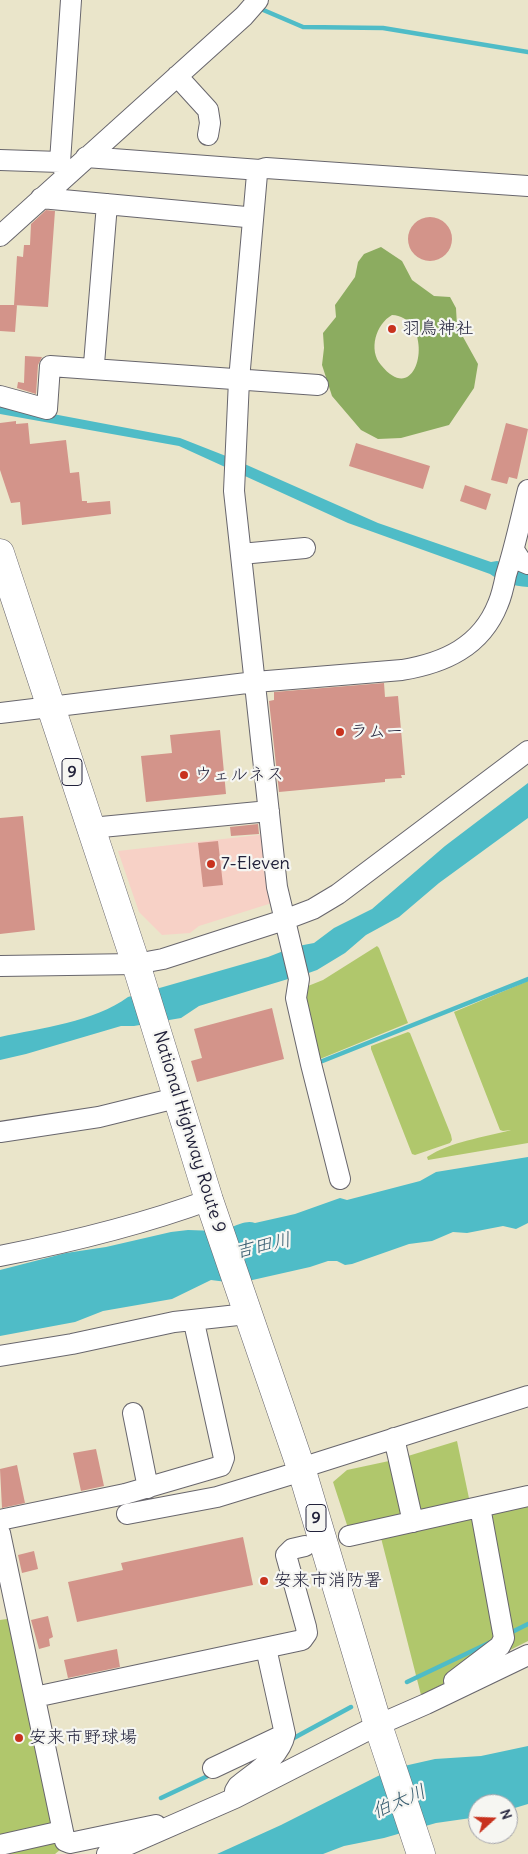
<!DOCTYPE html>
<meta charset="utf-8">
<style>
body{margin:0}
#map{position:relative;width:528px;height:1854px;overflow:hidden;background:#eae5ca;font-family:Delius,sans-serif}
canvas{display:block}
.north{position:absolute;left:468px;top:1794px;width:50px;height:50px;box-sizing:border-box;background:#f6f6f2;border:1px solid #a1a1a9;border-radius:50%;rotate:70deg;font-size:14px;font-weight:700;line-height:20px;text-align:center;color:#22223b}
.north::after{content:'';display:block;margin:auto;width:18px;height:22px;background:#c8321e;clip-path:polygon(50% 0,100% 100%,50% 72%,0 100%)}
</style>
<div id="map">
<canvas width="528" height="1854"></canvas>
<div class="north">N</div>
</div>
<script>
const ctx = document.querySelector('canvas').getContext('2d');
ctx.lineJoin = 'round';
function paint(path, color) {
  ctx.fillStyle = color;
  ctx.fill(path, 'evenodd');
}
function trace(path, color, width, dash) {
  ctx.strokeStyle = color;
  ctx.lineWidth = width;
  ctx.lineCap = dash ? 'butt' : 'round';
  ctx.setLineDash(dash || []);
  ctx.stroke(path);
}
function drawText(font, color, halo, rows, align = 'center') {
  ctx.font = font + ' Delius,"Klee One",sans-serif';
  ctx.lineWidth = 4.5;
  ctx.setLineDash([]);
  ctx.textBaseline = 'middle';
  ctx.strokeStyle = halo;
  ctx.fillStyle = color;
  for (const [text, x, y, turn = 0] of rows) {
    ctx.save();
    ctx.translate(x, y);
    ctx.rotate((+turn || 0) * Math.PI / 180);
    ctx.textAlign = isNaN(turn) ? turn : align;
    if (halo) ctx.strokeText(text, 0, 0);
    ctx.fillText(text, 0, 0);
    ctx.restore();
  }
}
const built = new Path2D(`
 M267,834L275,902L199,926L190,933L162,935L139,912L118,851Z`);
const green = new Path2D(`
 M377,946L379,948L408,1023L315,1061L303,988L323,980Z
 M528,981V1143L428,1160L427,1157C452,1141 482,1138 511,1130L503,1131L500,1130L454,1012Z
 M408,1032L410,1033L451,1135L452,1140L450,1143L415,1155L412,1154L371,1049V1046Z
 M457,1441L470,1503L419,1511L408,1456Z
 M389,1461L404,1514L348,1528L333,1482L347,1470Z
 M528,1501V1641L421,1695L380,1534Z
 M7,1619L16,1627L61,1849L55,1854H0V1620Z`);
const forest = new Path2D(`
 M381,247L402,261L412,280L434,296L450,297L456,308L457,326L478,364L474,388L449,425L401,438L378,439L361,430L332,396L322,365L324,348L323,333L336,317L335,305L355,277L358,262L364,254ZM392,315C437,317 420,413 381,365C368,350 376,324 392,315Z`);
const water = new Path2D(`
 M0,404L180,438L231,458L378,523L491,562L497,561L528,570V587C513,586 502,583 490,574L348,523L179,446L0,414Z
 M528,783V818L439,883L399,917L366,935L345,953L317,970L300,976L293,947L314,943L334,928L372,909L445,846Z
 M291,948L298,976L199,1006L181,1018L134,1026H121L26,1054L0,1060V1037C41,1028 94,1022 128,997L268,957Z
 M528,1157V1223L516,1229L503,1226L467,1233L453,1232L432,1241L409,1244L352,1264L345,1265L337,1261H328L310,1267L248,1281L232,1227C239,1224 248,1220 255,1223L295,1214L340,1198L347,1200L420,1181L436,1172Z
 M188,1230L217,1231L235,1283L211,1280L172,1299L103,1311L75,1322L0,1336V1270L66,1253L106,1247L171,1232Z
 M528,1746V1804L508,1810V1804H478V1817L436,1823L384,1838L344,1846L323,1854H217L281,1825L378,1776L404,1766L435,1759L481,1756Z`);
const stream = new Path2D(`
 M261,9L303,27L383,28L528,52
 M315,1064L528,979
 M512,1632L528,1624
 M407,1682L491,1642
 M292,1739L351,1707
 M161,1798L212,1774`);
const building = new Path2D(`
 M46,210L55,211L48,307L14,305L17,256L23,257L24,245H30L31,224Z
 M408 239a22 22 0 1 1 44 0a22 22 0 1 1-44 0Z
 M0,305H17L15,332L0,331Z
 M25,356L42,357L38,365L36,394L17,388L18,382L24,383Z
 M16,421V424L28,423L30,444L66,440L70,473L79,472L82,501H87V503L110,501L111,514L22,525L20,502L11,503L0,470V423Z
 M506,423L528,429L517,479L509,477L507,484L491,480Z
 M356,443L430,466L423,489L349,466Z
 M465,485L491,494L486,510L460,501Z
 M384,683L385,697L398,696L405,775H401L402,778L385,779V782L279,792L269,701L274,700V692Z
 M220,730L226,794L146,802L141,756L172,753L170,735Z
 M23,816L35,930L0,934V818Z
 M258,824L259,834L231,836L230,827Z
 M218,841L223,885L203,887L198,843Z
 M272,1008L284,1059L197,1082L191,1061L202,1058L194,1029Z
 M96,1449L104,1486L81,1491L73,1453Z
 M17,1465L25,1503L2,1508L0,1469Z
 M243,1537L253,1585L77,1622L68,1582L123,1570L121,1563Z
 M34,1551L38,1569L22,1573L18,1555Z
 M48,1616L53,1637L49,1639L50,1646L39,1649L31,1620Z
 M117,1649L120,1667L68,1678L64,1660Z`);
const minor = new Path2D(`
 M177,76L208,110L210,123L208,135
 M86,157L260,170
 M0,160L60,162
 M67,175L60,162L71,0
 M41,198L246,217
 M0,236L244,16L258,0
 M94,364L107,204
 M0,396L47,409L50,366L318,385
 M514,550L521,561L528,564
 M241,554L305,548
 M0,713L255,682L402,670C444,663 481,647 498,604C502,595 504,585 506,575C515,547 521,518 528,490
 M91,828L269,811
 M0,966L136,964L163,959L284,920L313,909L338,894L528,751
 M0,1132L99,1117L176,1098
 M340,1179L311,1064L296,998L299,979L277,887L234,491L239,380L257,174L260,170L266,168L528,186
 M0,1256C71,1242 141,1225 209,1200
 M0,1356L72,1344L174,1322L247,1314
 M133,1413L148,1488
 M394,1438L413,1522
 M301,1468L528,1396
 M127,1514L217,1497L302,1471
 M0,1520L125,1494L221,1466L224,1458L195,1327
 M0,1533L65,1841L70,1843L156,1825
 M349,1536L528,1496
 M454,1681L500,1646L504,1638L480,1507
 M35,1697L302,1640L307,1633L306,1627L286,1555L292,1549L305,1546
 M213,1768L285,1734
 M235,1791L238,1786C255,1772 280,1758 285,1734L266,1648
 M0,1845L62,1831
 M107,1854L235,1798L378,1725L426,1704L528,1655`);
const highway = new Path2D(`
 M0,553L136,964L209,1200L302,1471L378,1725L421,1854`);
const markers = [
 [392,329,5,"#c8321e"],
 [340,732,5,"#c8321e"],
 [184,775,5,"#c8321e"],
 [211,864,5,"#c8321e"],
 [264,1581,5,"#c8321e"],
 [19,1738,5,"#c8321e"]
];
const shields = [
 [72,772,20],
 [316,1518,20]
];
const shieldNames = [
 ["9",72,772],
 ["9",316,1518]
];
const poiNames = [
 ["羽鳥神社",402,329],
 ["ラムー",350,732],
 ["ウェルネス",194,775],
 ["7-Eleven",221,864],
 ["安来市消防署",274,1581],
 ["安来市野球場",29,1738]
];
const streetNames = [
 ["National Highway Route 9",189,1132,73]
];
const waterNames = [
 ["吉田川",263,1246,-13],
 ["伯太川",399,1802,-23]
];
paint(built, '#f7d1c6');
paint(green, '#b0c76c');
paint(forest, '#8cac60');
paint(water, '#4fbcc7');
trace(stream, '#4fbcc7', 4.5);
paint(building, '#d3948a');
trace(minor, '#68666d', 22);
trace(highway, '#68666d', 29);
trace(minor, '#fff', 20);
trace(highway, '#fff', 28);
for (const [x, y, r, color] of markers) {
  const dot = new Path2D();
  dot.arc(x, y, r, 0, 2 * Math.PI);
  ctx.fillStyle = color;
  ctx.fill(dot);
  trace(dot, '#f6f6f2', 2);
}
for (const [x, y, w] of shields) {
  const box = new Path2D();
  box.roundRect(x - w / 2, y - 13.5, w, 27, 4);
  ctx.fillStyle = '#f6f6f2';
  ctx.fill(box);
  trace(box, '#22223b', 1);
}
drawText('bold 16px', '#22223b', null, shieldNames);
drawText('18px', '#22223b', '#f6f6f2', poiNames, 'left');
drawText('18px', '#22223b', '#f6f6f2', streetNames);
drawText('italic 19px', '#32586c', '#f6f6f2', waterNames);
</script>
